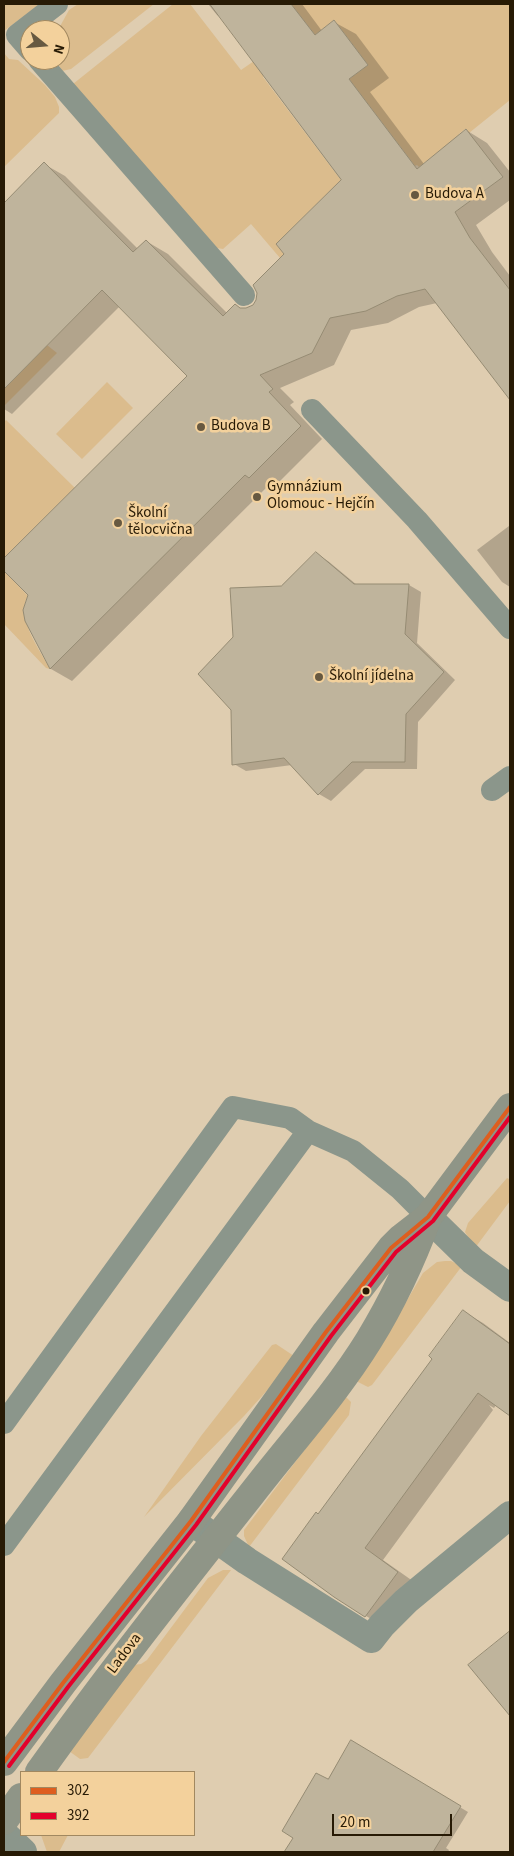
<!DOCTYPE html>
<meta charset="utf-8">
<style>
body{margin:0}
#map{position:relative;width:514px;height:1856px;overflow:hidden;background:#dfcdb0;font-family:"Source Sans 3",sans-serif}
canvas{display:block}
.frame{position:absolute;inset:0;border:5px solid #271a05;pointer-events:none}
.legend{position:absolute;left:20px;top:1771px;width:175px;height:65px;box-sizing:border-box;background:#f3d19c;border:1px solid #a18860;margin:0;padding:6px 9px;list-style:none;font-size:15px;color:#271a05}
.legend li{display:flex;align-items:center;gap:10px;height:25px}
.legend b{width:25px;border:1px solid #a18860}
.north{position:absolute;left:20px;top:20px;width:50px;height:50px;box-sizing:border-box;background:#f3d19c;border:1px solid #a18860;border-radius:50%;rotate:107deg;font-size:14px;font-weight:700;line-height:20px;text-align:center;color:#271a05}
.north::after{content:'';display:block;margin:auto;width:18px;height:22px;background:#675941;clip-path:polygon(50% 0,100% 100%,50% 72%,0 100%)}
.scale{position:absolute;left:332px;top:1814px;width:120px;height:22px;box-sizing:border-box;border:2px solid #271a05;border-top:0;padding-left:6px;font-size:15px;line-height:18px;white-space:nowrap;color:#271a05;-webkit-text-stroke:4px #f3d19c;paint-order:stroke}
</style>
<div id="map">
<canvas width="514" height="1856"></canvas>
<div class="frame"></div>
<ul class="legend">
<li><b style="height:6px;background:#de5e1f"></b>302</li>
<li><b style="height:6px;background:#e4002b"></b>392</li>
</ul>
<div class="north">N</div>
<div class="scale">20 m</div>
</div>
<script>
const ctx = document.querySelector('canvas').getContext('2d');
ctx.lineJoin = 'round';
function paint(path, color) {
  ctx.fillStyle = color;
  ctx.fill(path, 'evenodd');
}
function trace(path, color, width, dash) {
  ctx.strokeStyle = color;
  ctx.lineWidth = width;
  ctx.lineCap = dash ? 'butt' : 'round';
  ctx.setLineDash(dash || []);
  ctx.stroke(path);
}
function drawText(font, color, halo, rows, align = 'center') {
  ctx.font = font + ' "Source Sans 3",sans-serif';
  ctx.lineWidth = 5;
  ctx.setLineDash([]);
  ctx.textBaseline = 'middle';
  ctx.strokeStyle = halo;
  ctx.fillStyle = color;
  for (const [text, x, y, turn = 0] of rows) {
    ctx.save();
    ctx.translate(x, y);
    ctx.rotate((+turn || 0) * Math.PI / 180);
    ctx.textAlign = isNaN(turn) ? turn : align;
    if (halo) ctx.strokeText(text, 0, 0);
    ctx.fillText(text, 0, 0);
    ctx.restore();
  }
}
const green = new Path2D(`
 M4,4H40L4,31Z
 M78,4H154L71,69L62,71L56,60H60V30H58L69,10Z
 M173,4H190L241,70L254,61L265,75L263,77L341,180L276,244L284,254L280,258L251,224L223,249L217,248L73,84Z
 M291,4H510V100L469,133L465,129L459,134L460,135L419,167L417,165L415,166L349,79L368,65L334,20L315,35Z
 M4,53L9,59L18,60L45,85L55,97L59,107V113L4,167Z
 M47,345L57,353L4,406V389Z
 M107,382L133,408L82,459L56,434Z
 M6,420L75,488L4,558V422Z
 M4,571L28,596C15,617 40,650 50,669L46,668L4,624Z
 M510,1177V1201L475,1248L465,1232L468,1223L507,1178L509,1179Z
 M445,1261H451L462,1266L372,1385L368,1387L356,1381L372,1360L423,1273L437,1262Z
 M276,1344L294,1356L272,1385L244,1416L144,1517L201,1436L272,1345Z
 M345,1396L351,1402L349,1415L249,1547L244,1536V1530Z
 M223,1570H231L88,1758L80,1759L69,1751L133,1665L141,1664L147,1660L208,1578Z
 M41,1835H68L59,1852H47Z`);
const shadow = new Path2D(`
 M208,4H302L322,31L334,22L356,34L389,78L370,92L424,164L466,130L487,143L510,172V200L476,225L492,252L510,276V398L437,303L419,307L388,323L351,330L334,365L280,388L294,402L290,405L322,439L272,489L267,487L72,681L51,669L26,620L29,595L4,569V560L207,358L120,306L12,414L4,409V204L44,164L65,176L138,249L146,241L168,254L227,313L240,309H246L254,306L286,254L343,180L224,19L217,15Z
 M509,526L510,527V587L502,582L477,550Z
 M316,554L328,561L357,585H409L421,592L417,643L455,680L418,722L417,769H365L331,801L319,794L292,765L246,771L234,764L281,588Z
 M464,1312L483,1323L510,1343V1415L496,1405L494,1408L489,1405L493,1410L383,1560L417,1584L385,1627L366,1616L319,1515L433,1358Z
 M510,1632V1709L503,1704L470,1665Z
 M351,1742L468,1812L446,1848L449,1850L448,1852H286Z`);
const building = new Path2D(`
 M210,4H291L315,35L334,20L368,65L349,79L417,169L466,129L503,177L455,212L470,238L510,290V400L425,289L397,296L366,311L330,318L312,353L260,375L273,389L269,392L301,426L249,478L245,475L50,669L25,621L23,610L28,595L4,571V558L187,376L102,290L4,389V203L44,162L133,252L146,240L223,316L235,304L240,308H246L253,305L256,300L257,293L253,285L284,254L276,244L341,180Z
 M316,552L354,584H409L405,634L444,672L406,714L405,762H352L318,795L284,758L232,765L231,710L198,674L233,637L230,588L281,586Z
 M463,1310L510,1344V1416L478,1393L365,1548L398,1572L365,1617L334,1597L282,1559L316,1512L318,1514L432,1359L429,1356Z
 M510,1631V1716L468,1665Z
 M351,1740L461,1806L433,1852H284L293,1838L282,1831L316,1773L328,1779Z`);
const service = new Path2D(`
 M30,50L17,35L57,4
 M39,60L244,295
 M312,410L417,520L510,628
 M492,790L510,777
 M4,1423L233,1107L290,1118L308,1131
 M4,1545L308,1131L353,1151L400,1189L428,1217`);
const minor = new Path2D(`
 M428,1217L473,1261L510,1288
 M191,1521L247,1561L371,1639L382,1625L406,1601L510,1515
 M4,1834L23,1852`);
const secondary = new Path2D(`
 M4,1762L63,1683L191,1521L326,1332L391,1248L401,1238L428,1217L510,1107
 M39,1772C106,1678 178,1587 250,1496C290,1444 335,1395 369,1340C393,1301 412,1260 428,1217
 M4,1821L21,1797`);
const bus1 = new Path2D(`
 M4,1762L63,1683L191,1521L326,1332L391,1248L428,1217L510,1107`);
const bus2 = new Path2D(`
 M9,1766L68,1687L196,1525L331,1336L396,1252L433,1221L510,1117`);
const markers = [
 [415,195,5,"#675941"],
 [201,427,5,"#675941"],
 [257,497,5,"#675941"],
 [118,523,5,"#675941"],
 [319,677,5,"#675941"],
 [366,1291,4.5,"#271a05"]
];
const poiNames = [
 ["Budova A",425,195],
 ["Budova B",211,427],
 ["Gymnázium",267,488],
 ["Olomouc - Hejčín",267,505],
 ["Školní",128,514],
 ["tělocvična",128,531],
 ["Školní jídelna",329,677]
];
const streetNames = [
 ["Ladova",125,1654,-53]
];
paint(green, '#dbbc8d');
paint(shadow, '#0003');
paint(building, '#bfb49c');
trace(building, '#958b73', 1);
trace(service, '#8b968b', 22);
trace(minor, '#8b968b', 28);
trace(secondary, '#8f9587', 28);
trace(bus1, '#de5e1f', 4);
trace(bus2, '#e4002b', 4);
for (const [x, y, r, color] of markers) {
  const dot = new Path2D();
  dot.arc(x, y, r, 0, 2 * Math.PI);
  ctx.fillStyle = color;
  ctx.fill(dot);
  trace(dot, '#f3d19c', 2);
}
drawText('15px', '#271a05', '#f3d19c', poiNames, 'left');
drawText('15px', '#271a05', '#f3d19c', streetNames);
</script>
